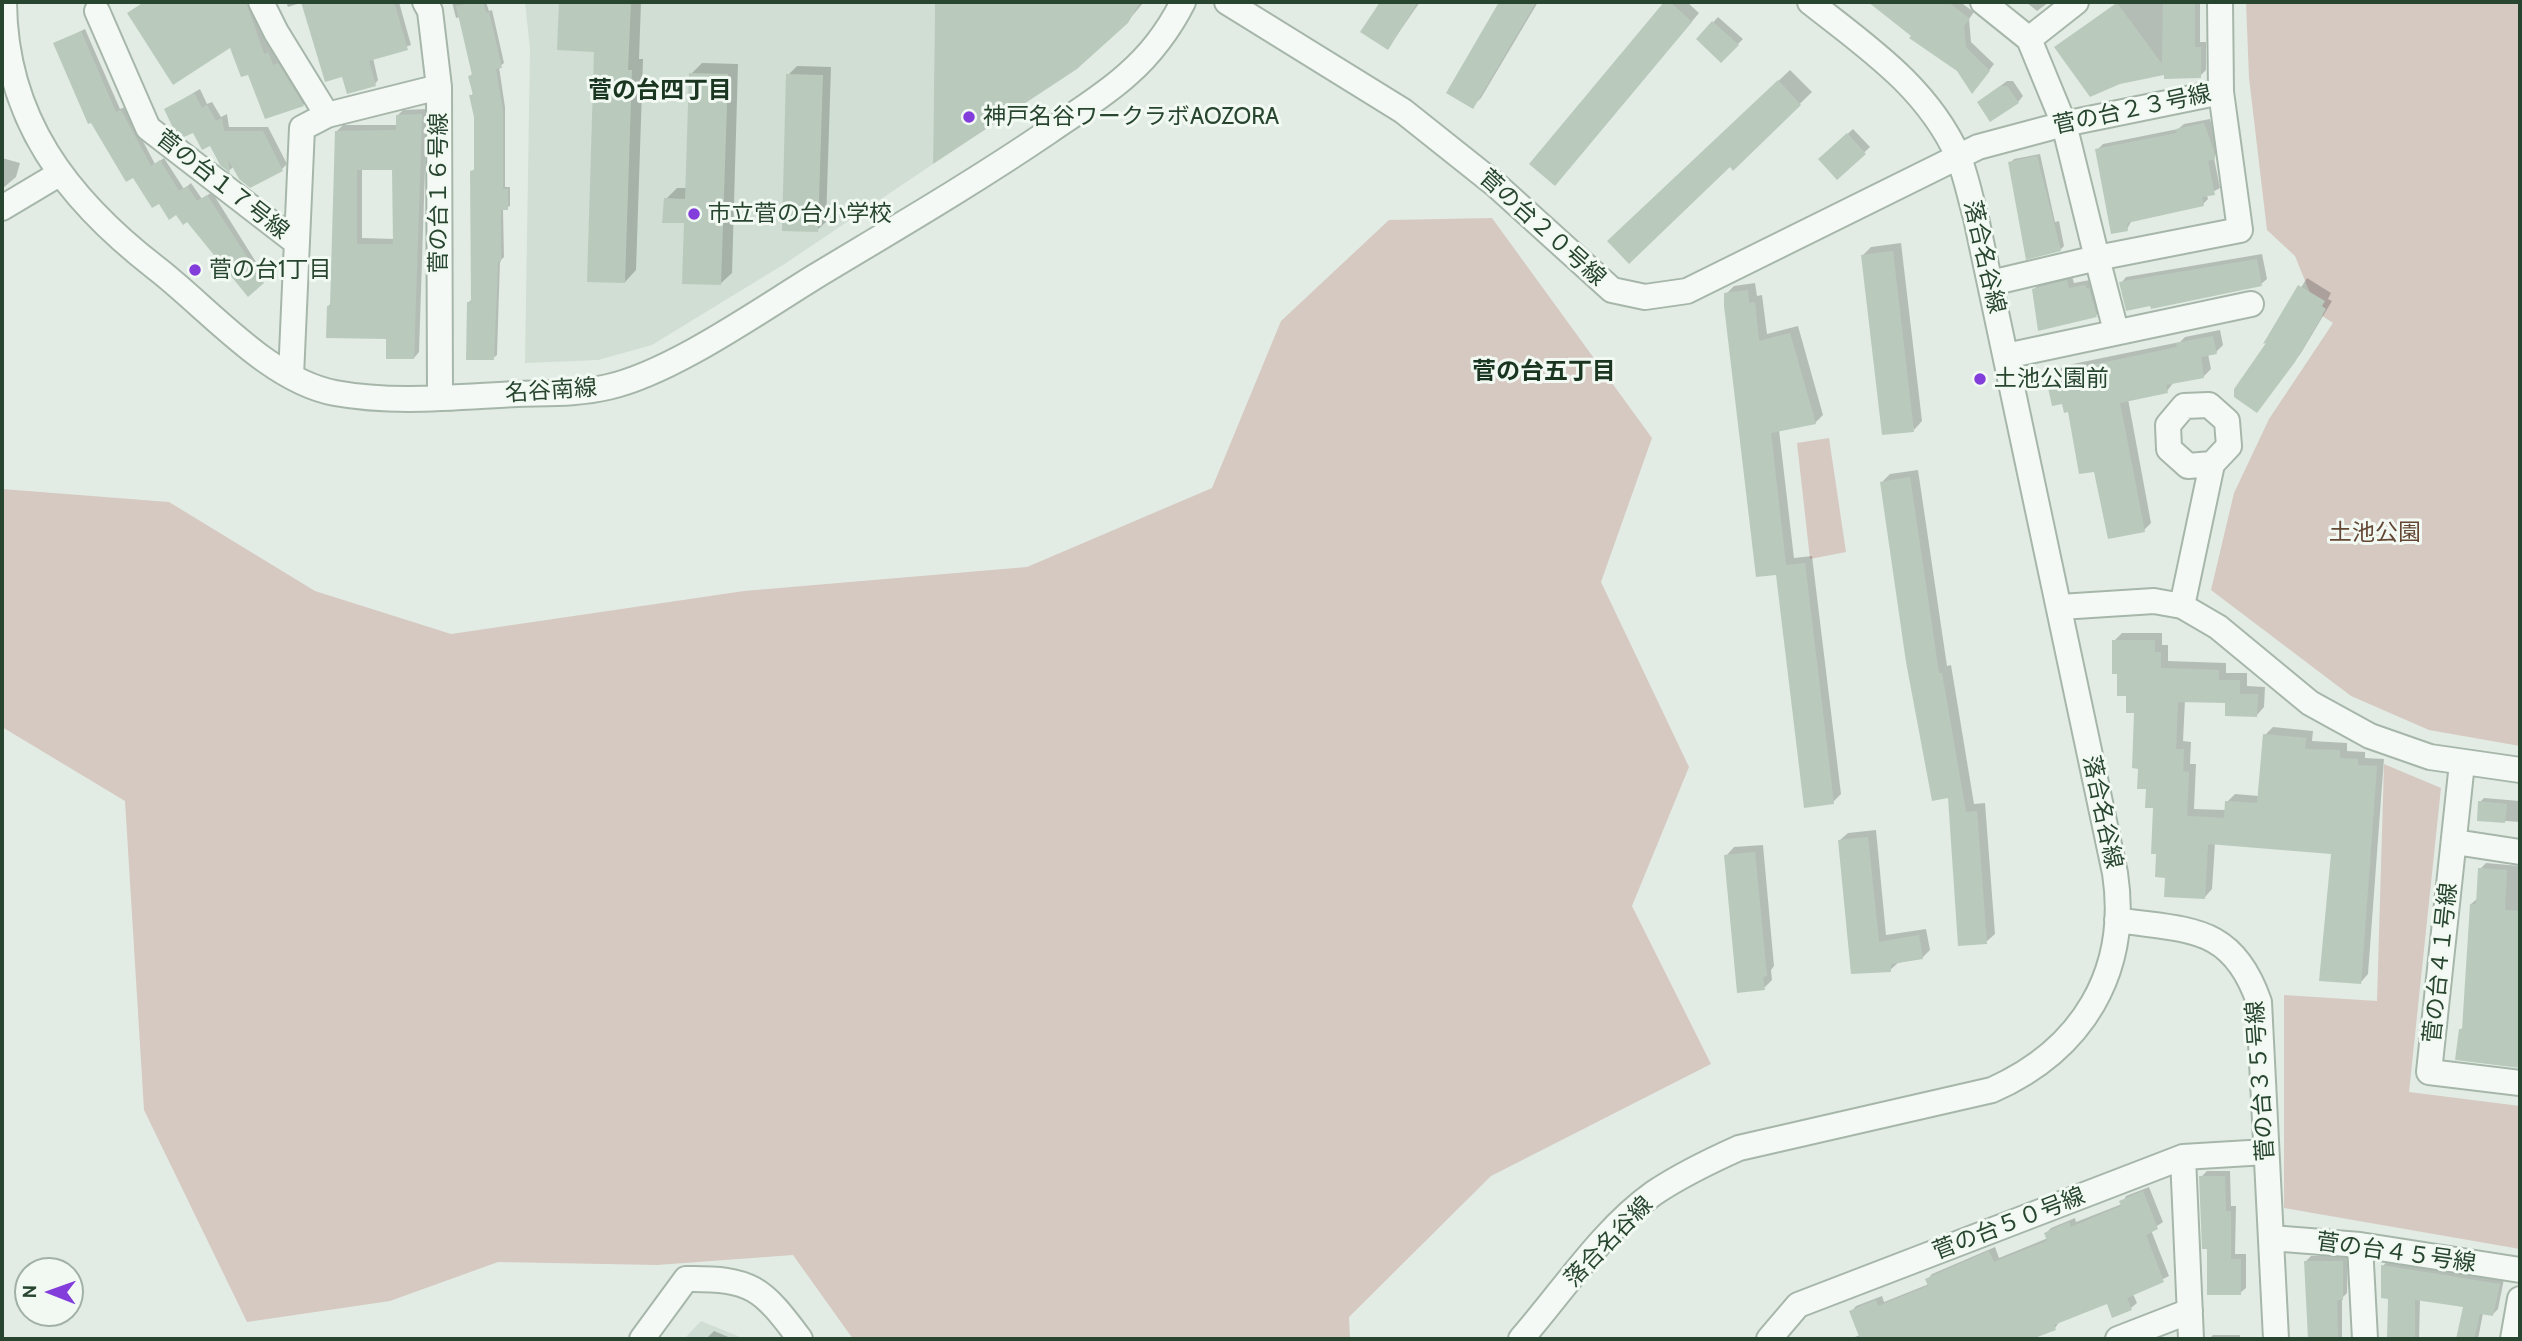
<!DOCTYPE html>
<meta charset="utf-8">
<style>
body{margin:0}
#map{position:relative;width:2522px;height:1341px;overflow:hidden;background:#e2ece4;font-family:Cabin,sans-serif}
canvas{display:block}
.frame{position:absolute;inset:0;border:4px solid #28462f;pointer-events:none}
.north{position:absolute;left:14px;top:1257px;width:70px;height:70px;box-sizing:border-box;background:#f2f9f3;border:2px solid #a1b1a5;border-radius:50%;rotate:271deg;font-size:19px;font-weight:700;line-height:28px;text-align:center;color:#28462f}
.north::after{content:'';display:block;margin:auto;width:24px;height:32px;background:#833ddb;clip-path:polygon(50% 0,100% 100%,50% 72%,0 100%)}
</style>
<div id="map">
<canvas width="2522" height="1341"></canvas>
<div class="frame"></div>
<div class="north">N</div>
</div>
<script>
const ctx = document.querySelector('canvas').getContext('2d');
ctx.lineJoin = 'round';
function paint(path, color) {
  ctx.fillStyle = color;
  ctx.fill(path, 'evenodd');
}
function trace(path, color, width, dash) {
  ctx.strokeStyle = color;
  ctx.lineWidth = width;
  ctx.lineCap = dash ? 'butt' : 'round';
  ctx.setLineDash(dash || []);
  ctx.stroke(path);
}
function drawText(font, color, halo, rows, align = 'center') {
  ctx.font = font + ' Cabin,"Noto Sans JP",sans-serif';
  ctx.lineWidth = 6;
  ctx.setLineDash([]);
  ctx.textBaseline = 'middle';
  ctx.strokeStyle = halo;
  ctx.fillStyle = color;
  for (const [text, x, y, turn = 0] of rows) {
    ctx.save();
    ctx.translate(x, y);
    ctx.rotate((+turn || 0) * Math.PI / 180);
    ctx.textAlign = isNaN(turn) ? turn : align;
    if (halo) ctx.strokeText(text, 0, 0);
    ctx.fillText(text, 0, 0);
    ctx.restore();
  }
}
const built = new Path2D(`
 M525,2H935L933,164L786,263L652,345L598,360L525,363L530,49Z
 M701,1321L745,1339H684Z`);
const green = new Path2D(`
 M2246,2H2520V746L2429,730L2351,696L2211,590L2234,493L2269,419L2333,323L2318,313L2295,256L2267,230L2249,78Z
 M1492,218L1652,438L1601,582L1689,767L1632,906L1711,1064L1491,1176L1349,1317L1350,1339H853L793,1255L657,1265L498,1262L390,1301L247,1322L144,1110L125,801L2,727V489L169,502L315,591L451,634L744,591L1027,567L1212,488L1281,321L1389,220Z
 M1829,438L1846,552L1810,559L1797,443Z
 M2384,764L2441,788L2409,1092L2520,1106V1249L2284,1208V995L2377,1001Z`);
const shadow = new Path2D(`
 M144,2H246L254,17L259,16L270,49L274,47L309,99L303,105L266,117L249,73L230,45L130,13Z
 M286,2H399L411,45L373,58L378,80L375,84L343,75L303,2L288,7Z
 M452,2H486L489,11L492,10L504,63L499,67L505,107V187H510V206L503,209L504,257L500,261L497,355L493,358L468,303L472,299V171L476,168V116L471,96L474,92L470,76L473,73L460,17L456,18Z
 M561,2H641L639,59H643L636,270L625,282L596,50L559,48Z
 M936,2H1144L1127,22L934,161Z
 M1382,2H1420L1388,48L1363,32Z
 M1501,2H1538L1481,98L1473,106L1448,92Z
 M1666,2H1687L1699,13L1563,175L1532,164Z
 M1871,2H1960L1974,12L1969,19L1971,42L1994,64L1977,86Z
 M2026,2H2049L2037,11Z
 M2118,2H2200V42H2206V70L2200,76L2165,72L2062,42Z
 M1718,17L1743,39L1721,61L1698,39Z
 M85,29L120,109L125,107L155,164L164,158L184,189L191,183L202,199L212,192L266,278L249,295L55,44Z
 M702,63L738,64L732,273L720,284L686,221L666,199L677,188H687L691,74Z
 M797,66L831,67L826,222L817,230L788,75Z
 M1790,70L1812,92L1734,168L1730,164L1621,230Z
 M2007,81H2013L2023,96L2018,102L1985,97Z
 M200,89L207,104L212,102L221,117L227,114L229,127H268L287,164L282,169L234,166L230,170L221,164L211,143L166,109Z
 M427,109L419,352L414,358L388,337L328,306L332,303L337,131L343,125H397V116L403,110ZM362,168L393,169L395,239L362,238Z
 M2210,119L2219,149L2214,158L2220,188L2207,195L2208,199L2203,204L2132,220L2127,229L2097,150L2103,144L2178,129L2184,124Z
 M1853,129L1870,147L1837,178L1820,159Z
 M2040,154L2055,222L2059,221L2064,246L2060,250L2010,163L2014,159Z
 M2,158L20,163L16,177L2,189Z
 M1901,243L1922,421L1914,430L1862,256L1871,247Z
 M2262,254L2267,279L2261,284L2121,283L2126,277Z
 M2072,276L2074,283L2090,280L2091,284L2095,283L2102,310L2096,315L2034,289L2039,284Z
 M2307,278L2331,293L2328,299L2332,301L2301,353L2257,411L2270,340L2267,341Z
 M1755,283L1757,296L1762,295L1767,334L1798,326L1823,415L1815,423L1779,430L1794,558L1812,556L1841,794L1833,802L1777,573L1726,294L1734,286Z
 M2220,330L2223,345L2216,352L2208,354L2211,369L2204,376L2174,382L2167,391L2128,399L2151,523L2144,530L2096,470L2070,409L2049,384L2063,366L2180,342L2185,337Z
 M1918,470L1947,666L1951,665L1974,804L1985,803L1995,934L1986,942L1949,796L1882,482L1890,474Z
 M2122,633H2162V645H2168V661L2226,663V673H2247V686L2265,687L2264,707L2257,715L2227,701L2185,700L2183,741L2191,742L2190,764H2196L2194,809L2226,810L2227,802L2235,794L2259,796L2265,735L2273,727L2313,731L2312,741L2347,743V751L2365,752V758L2384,759L2368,974L2361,982L2332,852L2215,843L2212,889L2205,897L2167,876L2155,806L2140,767L2136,711L2127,694L2114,641Z
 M2484,798L2520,801V822L2478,819L2480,802Z
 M1876,830L1886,935L1926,929L1930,950L1922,958L1898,963L1890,970L1853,973L1840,840L1848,833Z
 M1763,845L1774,966L1771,970L1772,980L1764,988L1726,856L1734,847Z
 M2486,863L2520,866V1066L2457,1059L2461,1029L2464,1026L2471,904L2478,898L2480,869Z
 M2207,1171H2230L2231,1206H2236L2235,1254H2246V1288L2240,1293L2209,1247L2201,1177Z
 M2149,1187L2163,1222L2151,1230L2169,1276L2133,1294L2137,1303L2131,1308L2113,1316L2108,1302L2060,1321L2055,1328L2028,1339H1850L1860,1335L1851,1312L1856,1306L1882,1296L1884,1302L1929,1284L1927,1280L1932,1274L1995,1247L1999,1258L2048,1238L2046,1233L2051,1228L2075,1218L2076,1222L2122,1204L2126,1196Z
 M2311,1256H2348L2347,1293L2342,1298V1339H2309L2306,1261Z
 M2388,1260L2504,1279L2498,1309L2493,1314L2483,1313L2478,1339H2458L2465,1306L2420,1299L2419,1339H2390L2389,1297L2383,1266Z
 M714,1331L733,1339H706Z
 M2213,1335H2240V1339H2209Z`);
const building = new Path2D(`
 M144,2H246L264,54L268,52L273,65L278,63L304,106L265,119L248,75L241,77L230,48L173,85L127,13Z
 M301,2H394L408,50L369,61L376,86L347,94L342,77L325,82Z
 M475,2H483L486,13L489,12L502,68L496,69L503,111V189H508V210H501V262H498L494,360H466L467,302H471L470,171L474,170V117L469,95H473L468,76L472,75L456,6Z
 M559,2H631L628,70H632L625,283L587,282L594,52L557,50Z
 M935,2H1140L1128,23L1077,69L933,164Z
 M1380,2H1418L1388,50L1360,32Z
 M1499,2H1536L1473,109L1446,93Z
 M1664,2H1670L1692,22L1555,186L1529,164Z
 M1868,2H1948L1970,19L1964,26L1966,47L1990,71L1972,94L1957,71L1909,38L1911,36Z
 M2163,2H2195V47H2201V78L2164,79V75L2120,84L2090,97L2054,47L2117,3L2162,64Z
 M1712,21L1739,45L1721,63L1696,39Z
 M81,31L116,112L121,110L151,166L160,160L179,191L187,186L197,201L207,195L264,283L248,297L187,222L183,225L176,215L169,220L159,204L152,208L133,178L126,182L91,123L88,124L53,43Z
 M689,73L728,74L721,285L682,284L684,223H662L664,198L685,199Z
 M786,74L823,75L818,232L782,231Z
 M1778,80L1801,105L1733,171L1730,167L1629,264L1607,241Z
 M2000,86H2007L2019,103L1990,122L1977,102Z
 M194,93L202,108L207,105L216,121L222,118L224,131H263L283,171L250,188L239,179L228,159L230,173L220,165L210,146L202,150L193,133L184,137L174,130L164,109Z
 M422,114L414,359H386V339L326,338L327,306H330L335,131L396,130V115ZM357,170H392L393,244H357Z
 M2204,123L2215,155V159L2208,161L2215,195L2202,197L2204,206L2127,223L2128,231L2111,234L2095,149L2177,133L2176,129Z
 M1847,133L1866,154L1837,180L1818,159Z
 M2037,156L2061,251L2026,260L2008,162Z
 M1893,251L1914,432L1882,435L1861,255Z
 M2257,259L2262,286L2151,309L2150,306L2126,311L2119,282Z
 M2067,280L2069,288L2085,285L2086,288H2089L2097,317L2038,331L2032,289Z
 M2298,285L2325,301L2322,306L2326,309L2295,362L2257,413L2234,397V389L2266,343L2263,344Z
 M1748,290L1749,303L1755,302L1759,341L1790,333L1816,424L1771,433L1786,565L1805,563L1834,804L1804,808L1776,575L1756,577L1724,306V293Z
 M2213,336L2217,354L2201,357L2204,378L2166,385L2168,393L2120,403L2145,532L2108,539L2094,472L2079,474L2068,412L2064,413L2062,404L2052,406L2047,383L2056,381L2054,373L2177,347L2176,343Z
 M1910,477L1939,673H1942L1966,812L1977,811L1987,944L1958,946L1948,798L1932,801L1906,662L1880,482Z
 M2112,640H2155V652H2161V668L2219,670V680H2240V694H2258L2257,717L2225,716V703L2178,702L2176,749H2184L2183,771L2189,772L2187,816L2224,818L2225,801L2257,803L2263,734L2306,738L2305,749L2340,750V758L2358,759V765L2377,766L2361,984L2319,981L2331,854L2208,844L2205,899L2164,897L2165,878L2155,877L2156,854H2151L2153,808H2145L2146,789H2137L2138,769L2132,768L2134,713H2126V696H2117V674H2112Z
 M2478,801L2507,804L2505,823L2477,821Z
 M1868,837L1879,942L1919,935L1923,959L1891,964V972L1851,974L1838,840Z
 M1755,852L1767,976L1763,977L1765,990L1737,993L1724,855Z
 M2478,868L2507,870L2505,910L2520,911V1068L2455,1060L2459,1029H2462L2470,904H2476Z
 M2199,1176H2225L2226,1211H2231V1259H2241V1295H2207V1249H2202Z
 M2143,1191L2158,1229L2146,1235L2164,1282L2127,1298L2132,1310L2112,1318L2107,1304L2054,1325L2056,1330L2032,1339H1860L1849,1311L1876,1300L1878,1306L1928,1286L1925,1279L1989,1251L1994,1262L2047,1241L2044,1233L2069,1222L2071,1227L2121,1206L2119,1201Z
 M2304,1261H2343V1300H2337L2338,1339H2308Z
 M2381,1265L2500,1284L2493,1316L2480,1314L2474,1339H2456L2463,1307L2415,1300V1337H2387L2388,1299L2381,1298Z`);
const minor = new Path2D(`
 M4,2C5,119 67,199 156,268C208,308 269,381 335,393C394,404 457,397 517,394C547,393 579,394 608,387C671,373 759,311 816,276C894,229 973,183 1048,132C1075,113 1104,96 1128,74C1150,55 1170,28 1183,2
 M261,2L276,32L327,115
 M425,2L430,11L439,87
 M1227,2L1403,111L1496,185L1612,290L1645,297L1687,291L1978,147L2064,124L2221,92L2220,2
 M1983,2L2029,39L2064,124L2097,258L2240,230L2221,92
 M97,11L148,128L297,243
 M2029,39L2076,2
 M2,208L59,174
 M1991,283L2097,258L2116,331
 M2006,356L2251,304
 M291,376L302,128L327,115L439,87L440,396
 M2182,606L2212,464L2229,446L2227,421L2209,405L2184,406L2168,425L2169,449L2188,466L2212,464
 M2060,607L2154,601L2182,606L2218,627L2310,703L2370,736L2430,757L2520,770
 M2462,763L2429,1072L2520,1083
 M2455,842L2520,852
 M2117,920C2188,931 2232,924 2259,1002L2276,1339
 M2183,1157L2191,1339
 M2271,1238L2360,1245L2520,1270
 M2360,1245L2365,1339
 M642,1339L686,1279C752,1278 762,1288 800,1339
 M1521,1339C1563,1291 1602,1230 1654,1193C1681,1175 1710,1161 1739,1148L1992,1090C2082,1050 2130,972 2115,873L1976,218C1970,197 1966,175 1958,156C1927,87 1867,47 1810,2
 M1769,1339L1798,1305L2183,1157L2266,1152
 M2118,1339L2190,1311
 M2513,1339L2520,1299`);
const markers = [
 [969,117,7,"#833ddb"],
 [694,214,7,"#833ddb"],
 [195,270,7,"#833ddb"],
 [1980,379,7,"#833ddb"]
];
const streetNames = [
 ["菅の台２３号線",2132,110,-12],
 ["菅の台１７号線",222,185,38],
 ["菅の台１６号線",439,193,-90],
 ["菅の台２０号線",1542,228,42],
 ["落合名谷線",1984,257,77],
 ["名谷南線",551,391,-4],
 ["落合名谷線",2102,812,78],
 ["菅の台４１号線",2441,963,-84],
 ["菅の台３５号線",2261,1081,-94],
 ["菅の台５０号線",2009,1224,-21],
 ["落合名谷線",1609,1242,-46],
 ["菅の台４５号線",2396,1253,8]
];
const poiNames = [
 ["神戸名谷ワークラボAOZORA",983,117],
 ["市立菅の台小学校",708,214],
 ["菅の台1丁目",209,270],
 ["土池公園前",1994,379]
];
const parkNames = [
 ["土池公園",2375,533]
];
const neighbourhoodNames = [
 ["菅の台四丁目",660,91],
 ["菅の台五丁目",1544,372]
];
paint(built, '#d0ded3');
paint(green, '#d6c9c2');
paint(shadow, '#0003');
paint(building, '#b9cabc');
trace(minor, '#a6b7aa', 28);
trace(minor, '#f5f9f6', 24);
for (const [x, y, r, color] of markers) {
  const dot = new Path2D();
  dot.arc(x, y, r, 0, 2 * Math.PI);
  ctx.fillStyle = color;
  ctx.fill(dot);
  trace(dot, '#f2f9f3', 2.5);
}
drawText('23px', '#28462f', '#f2f9f3', streetNames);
drawText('23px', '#28462f', '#f2f9f3', poiNames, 'left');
drawText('23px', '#634734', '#f2f9f3', parkNames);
drawText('bold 24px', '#1a3621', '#f2f9f3', neighbourhoodNames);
</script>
